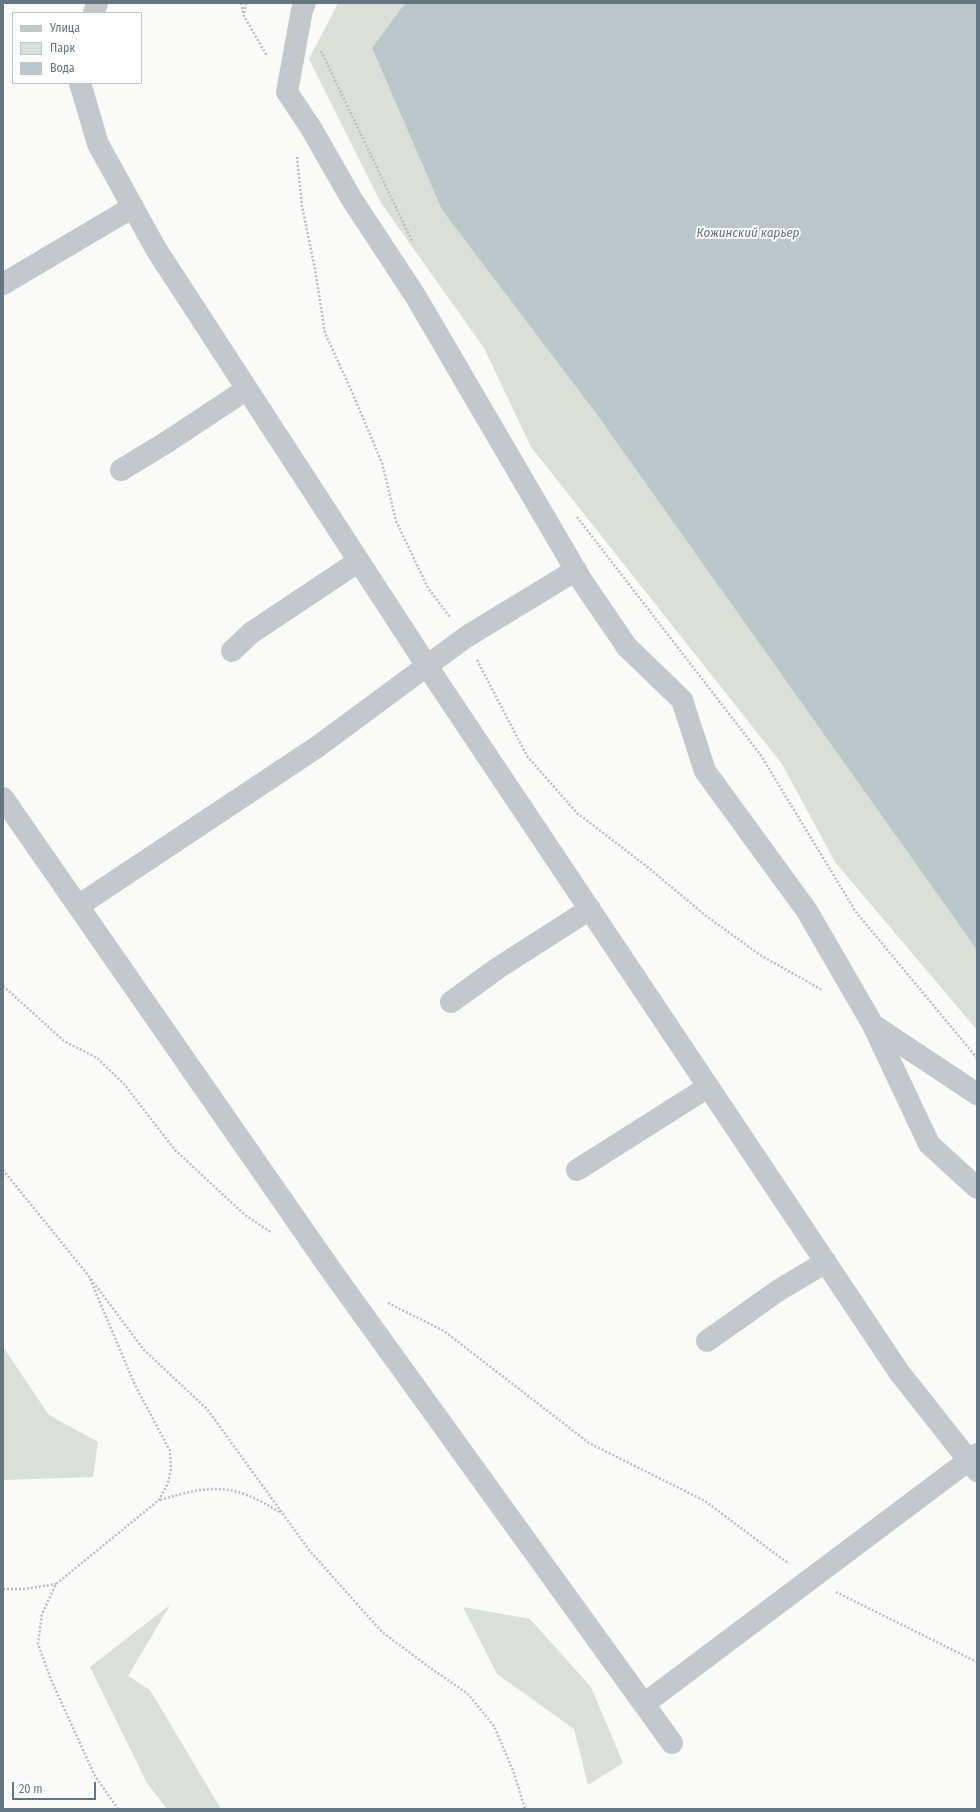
<!DOCTYPE html>
<meta charset="utf-8">
<style>
body{margin:0}
#map{position:relative;width:980px;height:1812px;overflow:hidden;background:#fafaf8;font-family:"Fira Sans Condensed",sans-serif}
canvas{display:block}
.frame{position:absolute;inset:0;border:4px solid #657683;pointer-events:none}
.legend{position:absolute;left:12px;top:12px;width:130px;height:72px;box-sizing:border-box;background:#fff;border:1px solid #c1c8cd;margin:0;padding:5px 7px;list-style:none;font-size:12px;color:#657683}
.legend li{display:flex;align-items:center;gap:8px;height:20px}
.legend b{width:20px;border:1px solid #c1c8cd}
.scale{position:absolute;left:12px;top:1782px;width:84px;height:18px;box-sizing:border-box;border:2px solid #657683;border-top:0;padding-left:5px;font-size:12px;line-height:14px;white-space:nowrap;color:#657683;-webkit-text-stroke:3px #fff;paint-order:stroke}
</style>
<div id="map">
<canvas width="980" height="1812"></canvas>
<div class="frame"></div>
<ul class="legend">
<li><b style="height:5px;background:#c3c8cc"></b>Улица</li>
<li><b style="height:11px;background:#dadfd7"></b>Парк</li>
<li><b style="height:11px;background:#bbc7cb"></b>Вода</li>
</ul>
<div class="scale">20 m</div>
</div>
<script>
const ctx = document.querySelector('canvas').getContext('2d');
ctx.lineJoin = 'round';
function paint(path, color) {
  ctx.fillStyle = color;
  ctx.fill(path, 'evenodd');
}
function trace(path, color, width, dash) {
  ctx.strokeStyle = color;
  ctx.lineWidth = width;
  ctx.lineCap = dash ? 'butt' : 'round';
  ctx.setLineDash(dash || []);
  ctx.stroke(path);
}
function drawText(font, color, halo, rows, align = 'center') {
  ctx.font = font + ' "Fira Sans Condensed",sans-serif';
  ctx.lineWidth = 4;
  ctx.setLineDash([]);
  ctx.textBaseline = 'middle';
  ctx.strokeStyle = halo;
  ctx.fillStyle = color;
  for (const [text, x, y, turn = 0] of rows) {
    ctx.save();
    ctx.translate(x, y);
    ctx.rotate((+turn || 0) * Math.PI / 180);
    ctx.textAlign = isNaN(turn) ? turn : align;
    if (halo) ctx.strokeText(text, 0, 0);
    ctx.fillText(text, 0, 0);
    ctx.restore();
  }
}
const green = new Path2D(`
 M338,3H405L372,48L442,210L595,412L977,950V1030L835,862L782,764L531,447L484,348L381,203L309,59Z
 M3,1347L49,1415L98,1442L93,1477L3,1480Z
 M170,1605L128,1676L150,1690L221,1809H167L147,1783L90,1667Z
 M463,1607L530,1619L591,1687L623,1763L588,1785L574,1729L497,1674Z`);
const water = new Path2D(`
 M405,3H977V950L595,412L442,210L372,48Z`);
const path = new Path2D(`
 M241,3L244,16L267,56
 M244,13L246,3
 M321,51L412,241
 M297,157L302,206L315,269L325,333L352,392L382,463L396,521L428,588L450,617
 M577,517L760,754L856,912L977,1058
 M477,660L527,756L577,813L645,865L705,915L760,955L822,990
 M3,986L64,1041L97,1058L124,1084L175,1150L245,1215L272,1233
 M3,1170L88,1275L144,1350L207,1409L309,1550L382,1632L429,1667L468,1694L494,1726L514,1773L525,1809
 M90,1279L135,1385L170,1451L171,1469L168,1483L159,1500L56,1584L42,1614L38,1644L52,1682L95,1776L118,1809
 M388,1303L444,1331L589,1443L705,1501L789,1564
 M160,1500C213,1484 233,1483 281,1513
 M3,1589H24L56,1584
 M836,1592L977,1662`);
const minor = new Path2D(`
 M305,3L302,10L287,92L311,128L351,198L416,297L582,581L627,647L682,700L705,771L807,911L873,1025L929,1144L977,1188
 M94,13L97,3
 M80,83L98,144L156,249L427,666L899,1372L977,1471
 M3,284L133,207
 M121,470L167,442L247,389
 M232,651L251,633L359,561
 M3,798L333,1273L672,1743
 M78,906L317,747L466,637L576,570
 M451,1002L498,968L590,909
 M873,1025L977,1094
 M577,1170L708,1087
 M707,1341L779,1290L826,1262
 M644,1704L977,1454`);
const waterNames = [
 ["Кожинский карьер",748,233]
];
paint(green, '#dadfd7');
paint(water, '#bbc7cb');
trace(path, '#bbbfc2', 2.5, [2, 2]);
trace(minor, '#c3c8cc', 22);
drawText('italic 13px', '#60757c', '#fff', waterNames);
</script>
